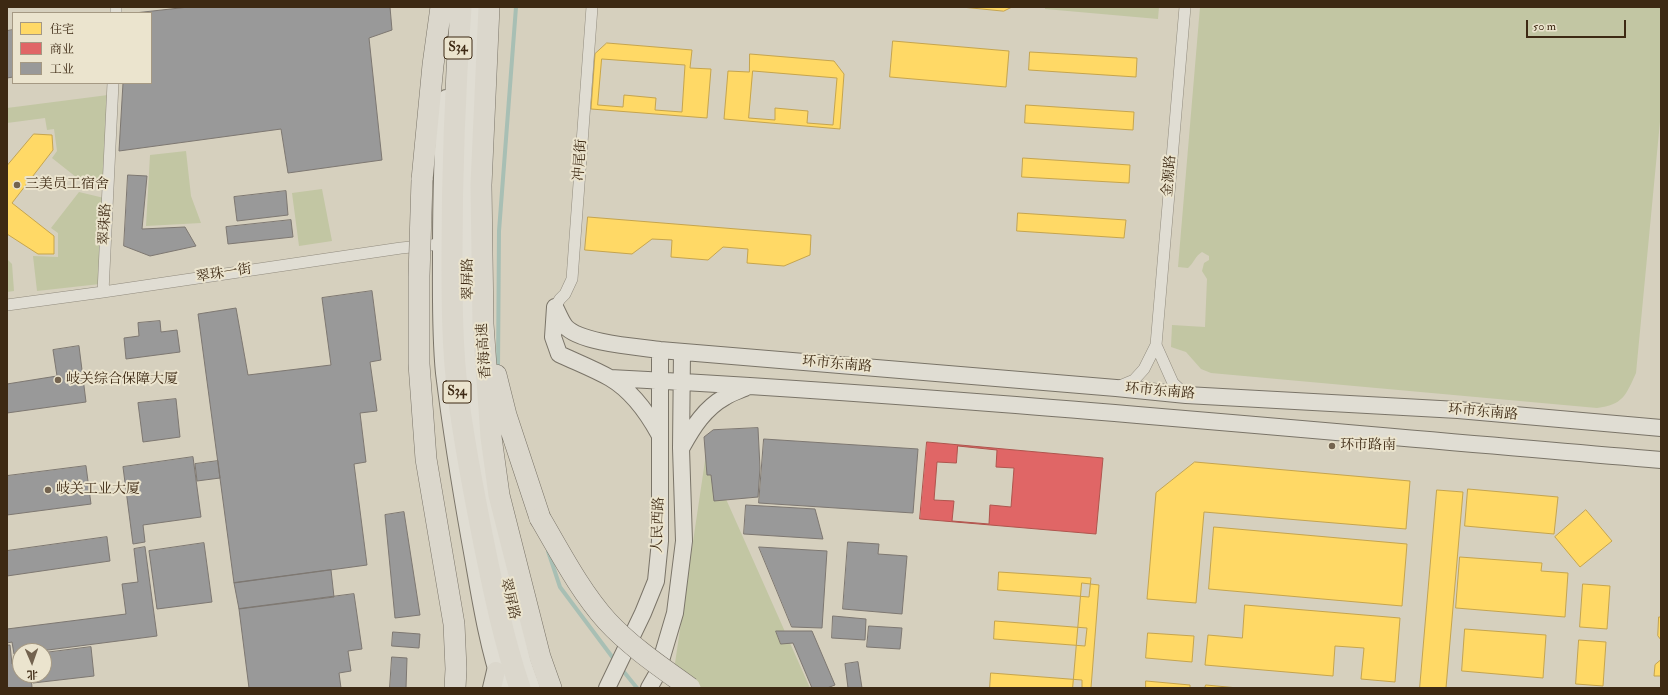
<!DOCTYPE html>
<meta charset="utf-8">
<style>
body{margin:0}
#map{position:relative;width:1668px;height:695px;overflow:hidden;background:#d6d0be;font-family:"IM FELL Double Pica","Noto Serif SC",serif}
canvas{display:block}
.frame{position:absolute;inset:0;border:8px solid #3d2913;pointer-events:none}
.legend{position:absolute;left:12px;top:12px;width:140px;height:72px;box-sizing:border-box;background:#ebe4ce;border:1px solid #a59983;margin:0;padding:5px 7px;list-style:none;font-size:12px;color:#3d2913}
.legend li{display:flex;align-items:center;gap:8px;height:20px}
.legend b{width:20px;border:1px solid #a59983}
.north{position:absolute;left:12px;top:643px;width:40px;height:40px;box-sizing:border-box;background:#ebe4ce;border:1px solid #a59983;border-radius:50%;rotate:178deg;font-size:11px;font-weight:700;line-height:16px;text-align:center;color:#3d2913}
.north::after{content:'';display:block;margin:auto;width:14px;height:18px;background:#73634f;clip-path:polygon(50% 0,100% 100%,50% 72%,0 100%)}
.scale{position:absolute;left:1526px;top:20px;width:100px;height:18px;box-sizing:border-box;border:2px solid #3d2913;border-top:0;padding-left:5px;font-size:12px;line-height:14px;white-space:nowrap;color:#3d2913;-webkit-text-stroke:3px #ebe4ce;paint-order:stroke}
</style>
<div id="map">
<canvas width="1668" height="695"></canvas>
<div class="frame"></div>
<ul class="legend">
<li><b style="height:11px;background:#ffd966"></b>住宅</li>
<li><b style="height:11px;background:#e06666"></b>商业</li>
<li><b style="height:11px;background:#999"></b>工业</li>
</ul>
<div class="north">北</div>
<div class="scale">50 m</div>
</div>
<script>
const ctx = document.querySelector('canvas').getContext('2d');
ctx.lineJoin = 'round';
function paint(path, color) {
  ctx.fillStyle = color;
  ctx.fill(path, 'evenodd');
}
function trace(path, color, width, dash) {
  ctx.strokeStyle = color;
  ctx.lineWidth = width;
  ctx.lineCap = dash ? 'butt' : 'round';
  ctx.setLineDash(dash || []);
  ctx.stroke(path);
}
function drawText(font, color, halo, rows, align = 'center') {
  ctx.font = font + ' "IM FELL Double Pica","Noto Serif SC",serif';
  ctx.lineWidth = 4;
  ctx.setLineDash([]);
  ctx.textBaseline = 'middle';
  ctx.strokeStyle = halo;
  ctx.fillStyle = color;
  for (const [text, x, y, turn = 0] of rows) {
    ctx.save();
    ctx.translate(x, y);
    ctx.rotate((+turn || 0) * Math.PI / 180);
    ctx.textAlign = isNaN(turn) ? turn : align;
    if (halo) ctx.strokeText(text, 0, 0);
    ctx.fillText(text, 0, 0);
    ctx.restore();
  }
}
const green = new Path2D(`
 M1045,7H1159L1158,19L1045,9Z
 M1200,7H1661V111L1636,373C1626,395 1623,405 1597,408L1211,373L1201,369L1186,352L1171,347L1172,325L1205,327L1207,279L1202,271L1204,263L1209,260V256L1202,252C1195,256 1194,263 1188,268L1178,267Z
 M108,95L104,187L81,181L52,158L57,151L54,129L47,130L45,118L7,123V108Z
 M186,151L191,196L201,223L146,226L150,155Z
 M322,189L332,241L299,246L292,193Z
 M79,192L104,198L100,284L37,291L33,256L58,257V233L51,228Z
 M7,259L12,264L14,291L7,292Z
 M706,454L810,688H702L674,670Z`);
const homes = new Path2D(`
 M962,7H1012L1004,11Z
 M893,41L1009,51L1006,87L890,77Z
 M607,43L692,50L690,68L711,69L707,118L591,109L595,54Z
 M1030,52L1137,58L1136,77L1029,70Z
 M750,54L834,61L844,74L840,129L724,119L728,71L749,72Z
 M602,59L685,65L682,112L655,110L656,98L624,95L623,107L598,105Z
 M753,71L837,78L833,125L807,123L808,111L775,108V120L749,118Z
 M1026,105L1134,112L1133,130L1025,123Z
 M34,134L52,135L53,150L12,203L54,236V254H38L7,234V166Z
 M1023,158L1130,165L1129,183L1022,177Z
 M1018,213L1126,220L1124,238L1017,231Z
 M588,217L811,235L810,255L784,266L747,263L748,249L723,247L708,260L671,257L672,240L652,239L632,254L585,250Z
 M1195,462L1410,481L1406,529L1204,512L1196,603L1147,599L1156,493Z
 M1468,489L1558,497L1554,534L1465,526Z
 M1437,490L1463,492L1446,688H1420Z
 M1586,510L1612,541L1580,567L1555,537Z
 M1214,527L1407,544L1402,606L1209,589Z
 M1460,557L1542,563L1541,571L1568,573L1565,617L1456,608Z
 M999,572L1091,578L1089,597L998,590Z
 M1082,583L1099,585L1091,688H1073Z
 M1583,584L1610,586L1607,629L1580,627Z
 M1245,605L1400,618L1395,682L1361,679L1364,648L1335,646L1333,676L1205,665L1208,635L1242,638Z
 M1659,617H1661V640L1658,636Z
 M995,621L1087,628L1085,646L994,639Z
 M1465,629L1546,635L1543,678L1462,671Z
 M1148,633L1194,636L1192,662L1146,658Z
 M1579,640L1606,642L1603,686L1576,684Z
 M1661,660V676H1654L1655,665Z
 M991,673L1082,680V688H990Z
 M1146,681L1190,685V688H1146Z
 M1206,685L1238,688H1205Z`);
const shops = new Path2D(`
 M927,442L1103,458L1096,534L920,519Z
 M958,446L997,450L996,467L1014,468L1011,507L990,505L989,524L952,521L954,501L934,500L937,462L956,463Z`);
const industry = new Path2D(`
 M189,7H390L392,30L369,38L382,160L288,173L281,129L119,151L123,83H151V13H135Z
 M13,30V77L7,78V31Z
 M128,175L147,176L142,229L185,227L196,246L150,256L124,246Z
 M286,191L288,215L237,221L234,197Z
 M291,220L293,237L228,244L226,227Z
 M372,291L381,360L370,362L377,411L360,413L366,462L354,464L367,565L234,583L198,314L236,308L248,375L331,365L322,298Z
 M160,321L161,332L177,330L180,352L126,359L124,338L139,336L138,323Z
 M79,346L86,402L7,413V384L57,376L53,350Z
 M176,399L180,437L143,442L138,403Z
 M758,428L760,468L758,497L714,501L711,475H707L704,437L713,430Z
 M764,439L918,449L913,513L759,503Z
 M193,457L201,517L143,525L145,542L133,544L123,467Z
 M218,461L220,478L197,481L195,464Z
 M86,466L91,504L7,515V476Z
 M746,505L815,509L823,539L744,534Z
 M404,512L420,615L395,618L385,515Z
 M107,537L110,561L7,576V551Z
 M848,542L879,544L878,554L907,556L902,614L843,609Z
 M204,543L212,602L157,609L149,551Z
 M145,547L157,636L40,651H20V654H14L12,642L7,643V629L126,614L122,584L138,582L134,549Z
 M759,547L827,551L822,628L792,627Z
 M331,570L334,597L239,609L234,583Z
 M354,594L362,649L348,651L351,671L339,673L341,688H249L239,609Z
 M833,616L866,619L865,640L832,638Z
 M869,626L902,628L900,649L867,647Z
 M776,631H812L835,685L827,688H812L793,643L781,644Z
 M393,632L420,634L419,648L392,646Z
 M7,645H10L12,664L20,663V675H31L32,688H7Z
 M91,647L94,676L33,683L32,675H44V653Z
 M392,657L407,658L406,688H390Z
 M858,662L862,688H848L845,664Z`);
const stream = new Path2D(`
 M498,370L499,231L516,7
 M548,551L560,587L616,662
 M620,667L637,688`);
const street = new Path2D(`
 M116,13V7
 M103,292L113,83
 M7,305L103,292L401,248L441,244
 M555,307L560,299L565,294L572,279L592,7
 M1156,345L1173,383L1186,395
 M1117,387L1134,380L1144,369L1156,345L1185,7`);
const secondary = new Path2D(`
 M474,7L468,135V237L470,326L476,420L499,558L523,663L532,688
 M446,98C442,150 441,201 441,252C441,292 440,333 444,373C451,429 460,485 470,541C479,590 486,641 502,688
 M555,307C558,313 561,321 565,326C579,343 638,347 660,350L1116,388L1186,395L1458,410L1661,428
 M555,307L553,337L559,354C576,362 594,369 610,378C632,391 647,412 659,434
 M610,378C961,396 1311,431 1661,460
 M682,447C693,427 705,408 725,397C731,393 738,391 745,388
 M607,688L643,613L656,581L660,541V350
 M649,688L657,674L675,613L684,541L681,448L682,352`);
const primary = new Path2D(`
 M492,688L496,671`);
const highway = new Path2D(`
 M461,7C455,90 452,173 452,256C452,302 452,348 458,394C464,444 474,494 484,544C494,593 504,641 520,688
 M489,7L481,185L483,324L491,437L499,495L540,657L551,688
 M422,180L433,65L441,7
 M496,375L506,415L540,518`);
const highwayBridge = new Path2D(`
 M422,180L419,276V364L426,459L454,624L456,669L455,688
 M540,518C560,552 580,591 607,621C631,647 661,667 690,688`);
const markers = [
 [17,185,4,"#73634f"],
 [58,380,4,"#73634f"],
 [1332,446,4,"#73634f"],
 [48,490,4,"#73634f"]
];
const shields = [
 [458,48,28],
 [457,392,28]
];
const shieldNames = [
 ["S34",458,48],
 ["S34",457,392]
];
const streetNames = [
 ["冲尾街",581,160,-86],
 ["金源路",1170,176,-85],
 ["翠珠路",106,224,-87],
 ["翠珠一街",224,274,-9],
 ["翠屏路",469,279,-91],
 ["香海高速",485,351,-94],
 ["环市东南路",837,365,5],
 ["环市东南路",1160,392,5],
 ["环市东南路",1483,413,5],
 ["人民西路",659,525,-88],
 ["翠屏路",509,599,77]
];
const poiNames = [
 ["三美员工宿舍",25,185],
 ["岐关综合保障大厦",66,380],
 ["环市路南",1340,446],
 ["岐关工业大厦",56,490]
];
paint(green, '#c2c6a3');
paint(homes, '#ffd966');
trace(homes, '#c5a44d', 1);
paint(shops, '#e06666');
trace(shops, '#af544d', 1);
paint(industry, '#999');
trace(industry, '#7d7771', 1);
trace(stream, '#a8bfb4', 4);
trace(street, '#918b7e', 12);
trace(secondary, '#7a7468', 18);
trace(primary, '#7a7468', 20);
trace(highway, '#7a7468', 22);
trace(street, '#e0ddd3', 11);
trace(secondary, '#e0ddd3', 16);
trace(primary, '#dbd7cc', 18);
trace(highway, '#dbd7cc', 21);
trace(highwayBridge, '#7a7468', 22, []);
trace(highwayBridge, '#dbd7cc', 21);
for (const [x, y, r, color] of markers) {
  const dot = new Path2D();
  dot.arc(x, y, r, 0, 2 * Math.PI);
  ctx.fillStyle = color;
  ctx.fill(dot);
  trace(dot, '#ebe4ce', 1.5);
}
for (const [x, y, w] of shields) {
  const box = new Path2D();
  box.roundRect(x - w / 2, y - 11, w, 22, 3);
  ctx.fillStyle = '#ebe4ce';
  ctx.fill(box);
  trace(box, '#3d2913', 1);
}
drawText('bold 13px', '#3d2913', null, shieldNames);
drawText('14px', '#3d2913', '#ebe4ce', streetNames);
drawText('14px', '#3d2913', '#ebe4ce', poiNames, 'left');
</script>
